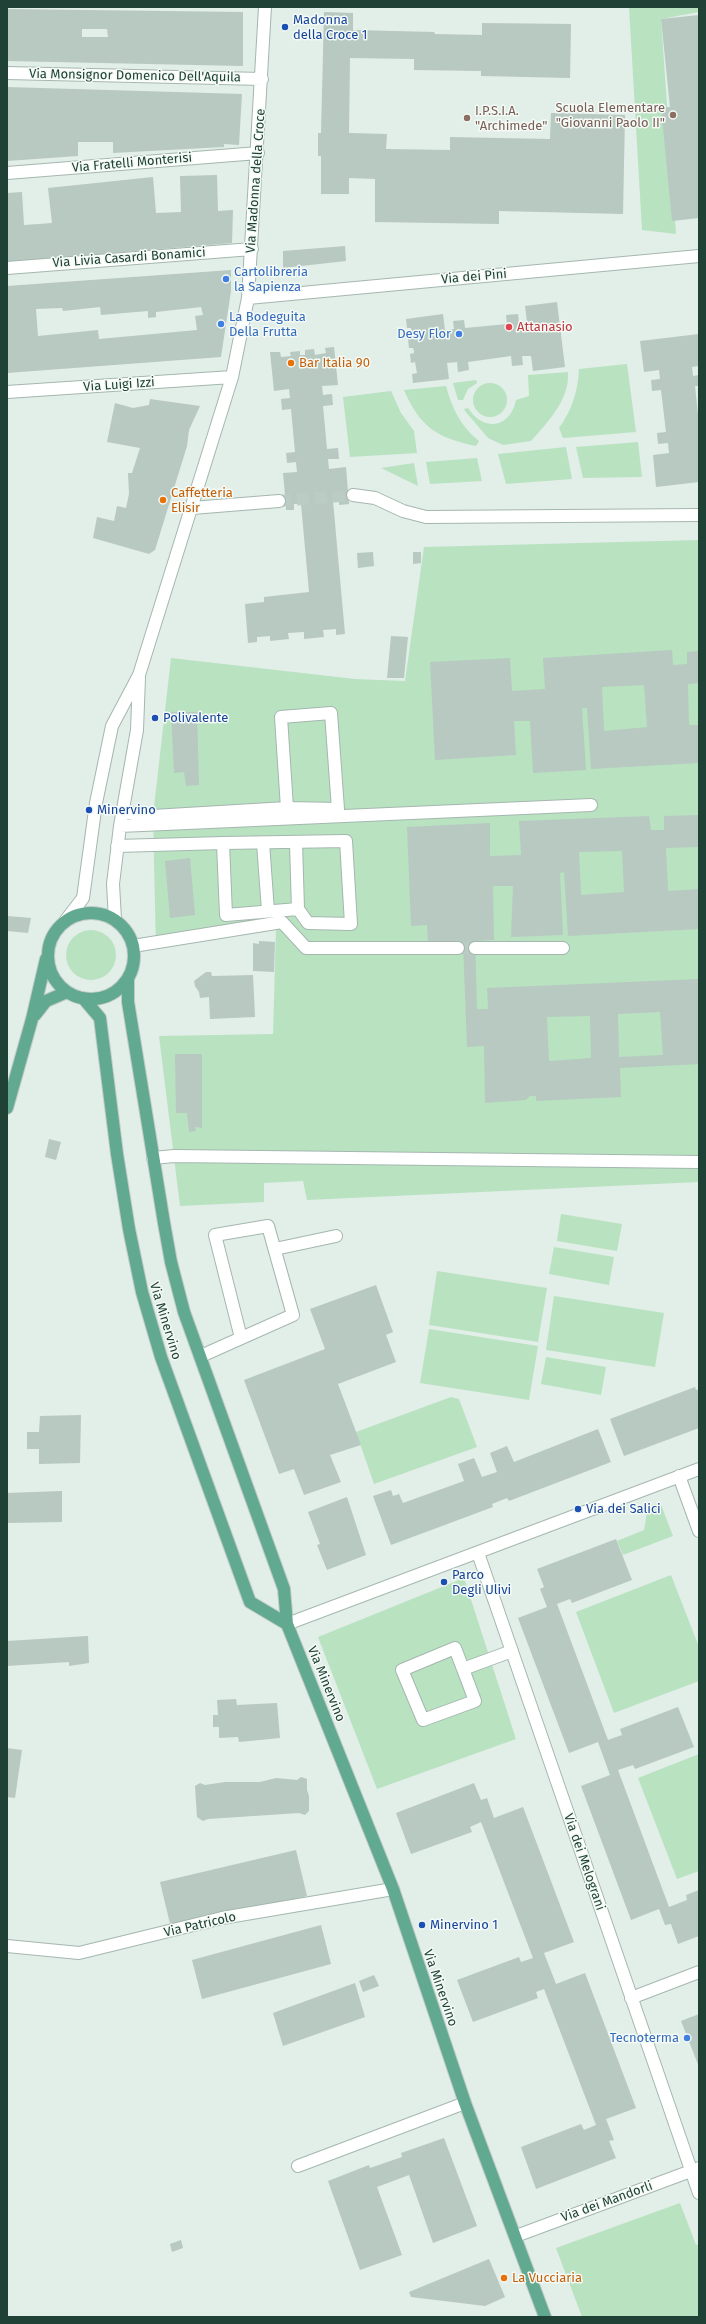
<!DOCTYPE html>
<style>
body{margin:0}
#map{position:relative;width:706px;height:2324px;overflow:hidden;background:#e2eee8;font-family:"Fira Sans",sans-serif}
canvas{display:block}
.frame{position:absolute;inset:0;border:8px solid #204236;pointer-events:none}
</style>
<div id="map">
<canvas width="706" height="2324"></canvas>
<div class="frame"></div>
</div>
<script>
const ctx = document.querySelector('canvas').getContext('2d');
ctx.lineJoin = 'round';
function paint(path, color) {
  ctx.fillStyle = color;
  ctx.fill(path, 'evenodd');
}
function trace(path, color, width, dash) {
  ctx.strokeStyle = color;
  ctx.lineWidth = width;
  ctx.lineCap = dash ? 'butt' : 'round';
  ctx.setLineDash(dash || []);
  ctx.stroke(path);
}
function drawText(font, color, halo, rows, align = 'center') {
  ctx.font = font + ' "Fira Sans",sans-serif';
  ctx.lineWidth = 3;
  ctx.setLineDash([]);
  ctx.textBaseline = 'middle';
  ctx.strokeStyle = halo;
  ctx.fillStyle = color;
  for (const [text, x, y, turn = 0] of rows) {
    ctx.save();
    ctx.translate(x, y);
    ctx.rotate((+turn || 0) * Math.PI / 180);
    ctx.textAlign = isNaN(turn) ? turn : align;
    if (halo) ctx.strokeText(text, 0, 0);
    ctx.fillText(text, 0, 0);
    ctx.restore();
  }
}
const green = new Path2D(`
 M629,7H699V12L661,19L676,234L642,230Z
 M627,364L636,432L563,438L559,428C572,410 578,391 579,369Z
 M568,372C570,399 548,422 531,441L503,445L488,438L465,411L464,409L468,408C483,432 510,429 516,400L529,396L528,375Z
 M476,380L477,383L468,389L463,400H458L453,383Z
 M473 400a17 17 0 1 1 34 0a17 17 0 1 1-34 0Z
 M446,386C452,408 461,427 479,441L476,446C437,438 420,427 404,390Z
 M391,391L401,413L414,431L417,453L350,457L343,397Z
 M638,442L642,477L583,478L576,447Z
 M566,447L572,479L506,484L498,454Z
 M477,458L482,481L430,484L426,462Z
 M414,463L418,486L381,468Z
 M699,540V1182L307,1200L303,1181L264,1183V1202L180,1206L159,1036L273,1034L276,928L156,949L153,816L171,658L355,679L405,681L424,547Z
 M66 955a25 25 0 1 1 50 0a25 25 0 1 1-50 0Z
 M561,1214L622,1224L617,1251L557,1241Z
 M554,1247L614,1257L609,1285L549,1274Z
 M437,1271L547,1288L538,1342L429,1325Z
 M554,1296L664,1313L655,1367L546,1350Z
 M429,1329L538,1346L529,1400L420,1383Z
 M546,1357L606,1367L601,1395L541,1384Z
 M451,1397L459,1399L477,1447L374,1484L356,1432Z
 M660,1502L673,1536L623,1555L617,1541L644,1530L648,1507Z
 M671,1575L699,1647V1681L614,1713L576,1612Z
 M464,1578L516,1739L377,1789L318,1637Z
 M699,1754V1871L677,1879L638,1778Z
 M680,2203L696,2245L699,2244V2317H582L556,2248Z`);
const building = new Path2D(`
 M7,9L243,12V66L7,61ZM82,29H107L108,37H82Z
 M324,12L353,13V30L434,32L435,34L482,35V23L571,24L570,78L481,76V71L414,70V59L350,58L349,133L387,134L386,149L450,150V137L550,139L551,113L625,115L623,214L499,211V224L375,222V179L349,178V194H321V156H318V133H321Z
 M699,15V218L672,221L661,107H670L661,19Z
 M7,87L242,94L239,145L224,144V147L113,153V142H78V156L7,161Z
 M217,175L218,211L233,210L232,243L7,262V193L22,192L24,225L52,223L48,188L153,177L156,213L181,212L180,176Z
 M345,246L346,261L283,268V251Z
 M231,270V291L221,357L7,373V286ZM100,307L101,315L148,311V318L156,317V312L201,307L203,315L195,316L197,330L99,339L98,330L38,336L36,309L62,308L63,311Z
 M557,302L565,367L533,371L531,356H522L523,365L512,366L511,356L468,362L469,370L458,372L457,362L447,363L449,379L413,383L412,374L417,373L415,362L411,363L410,354L414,353V351L413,348H409L408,339L413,338L411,328H407L406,319L443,314L445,330L454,329L453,321L464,320L465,328L507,324L506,315L518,314L519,323L527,322L525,306Z
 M699,334V366L692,367L693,376L699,375V386H695L699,424V482L656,487L653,455L669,453L668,443L658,444L657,433L666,432L661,390L652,391L651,380L660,379L659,370L644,372L640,341Z
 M334,347L338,385L322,386L323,395L332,394L333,405L323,406L327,449L338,448L339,459H328L329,469L346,467L349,504L339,505V500L333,501L345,634L336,635V629L323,630L324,637L304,639V632L288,633L289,639L270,641V636L257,637V642L248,643L245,604L264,602V597L309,592L301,504H294V510H286V506L283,473L297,472L296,462L287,463L286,453L295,452L291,409L282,410L281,399L290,398L289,389L274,391L270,352H280L281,357L291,356L290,352L300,351V355H305V350L314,349L315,355L326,353L325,348Z
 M150,399L200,406L189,430L187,446L155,550L149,554L93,538L97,517L114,521L117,506L126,508L129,494L128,473H132L140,448L107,442L115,403L133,408L149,405Z
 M373,552L374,566L358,568L357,553Z
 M413,552H421V563L413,564Z
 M391,636L408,637L404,678H387Z
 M672,650L673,665L687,664V652L699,651V683L688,684L689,725H699V763L591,769L587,708H582L586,770L533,773L530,721H514L516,755L435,760L430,662L510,658L512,691L545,689L543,658ZM644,685L647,727L604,731L602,687Z
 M171,712H197L199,785L186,786L184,772L174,773Z
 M699,815V847L666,848L668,891L699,889V929L568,936L564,872L560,873L563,935L511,937L513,886H493L494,940L475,941L477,1009H488L487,988L699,979V1064L620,1068L621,1097L536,1101V1096H530L526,1100L485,1103L484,1046L467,1047L463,943H428L427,925L411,926L407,827L490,823V856L521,855L519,821L649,816L651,830H664V816ZM622,851L624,892L581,895L579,852ZM660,1012L663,1055L619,1057L618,1014ZM590,1016L591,1058L549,1061L547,1017Z
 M190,858L195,915L170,918L165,861Z
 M7,916L31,918L28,933L7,931Z
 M259,941L275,942L274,972L253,971V943L259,944Z
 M206,972H211L212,976L253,975L255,1017L210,1019L209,997L200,998L199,992L195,986L194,981Z
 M175,1054H202V1128L195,1127L196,1131L189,1132L187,1113H176Z
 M49,1139L61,1142L56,1160L45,1157Z
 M376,1285L393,1332L386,1335L396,1362L338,1384L361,1445L330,1455L341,1482L304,1495L294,1469L279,1474L244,1380L325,1349L310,1309Z
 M695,1387L696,1390L699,1389V1428L624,1456L610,1419Z
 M81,1415L80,1463L39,1464V1449H27V1432H39L40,1416Z
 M598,1429L611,1462L509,1501L507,1498L492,1504L493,1507L391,1545L373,1496L391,1490L393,1496L399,1494L403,1503L464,1481L458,1464L474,1458L482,1477L497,1472L490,1453L507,1446L514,1462Z
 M62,1491V1522L7,1523V1493Z
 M347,1497L366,1555L327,1570L317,1545L320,1544L308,1512Z
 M616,1539L632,1580L572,1603L570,1599L557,1604L608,1740L622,1735L620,1729L678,1707L694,1747L635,1769L633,1765L618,1770L669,1907L687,1900L686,1895L699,1890V1936L678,1944L671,1924L665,1925L659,1909L631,1920L581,1786L610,1775L598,1742L569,1753L518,1618L547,1607L540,1589L544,1587L537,1569Z
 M88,1636L89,1663L69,1666V1662L7,1666V1641Z
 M236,1699L237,1705L277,1703L280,1738L239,1742L238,1737L219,1738V1727H213V1715H218L217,1700Z
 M7,1748L22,1750L15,1798L7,1797Z
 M301,1777L307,1779V1790L309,1796V1811L305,1815L299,1813L208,1819L203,1821L197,1817L195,1786L200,1783L205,1785L225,1782H260L276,1778L297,1780Z
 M474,1783L481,1800L487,1798L494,1818L523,1807L574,1942L544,1953L556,1984L585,1973L636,2108L606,2119L614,2140L609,2141L616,2158L536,2189L521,2147L581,2124L584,2130L596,2125L544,1989L536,1992L538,1998L473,2022L457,1980L519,1957L521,1962L533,1958L481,1822L470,1827L472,1832L411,1854L396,1813Z
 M296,1850L307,1896L171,1928L160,1882Z
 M321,1925L331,1964L202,1999L192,1960Z
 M374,1975L379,1986L363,1992L359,1981Z
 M355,1983L365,2017L283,2046L273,2013Z
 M699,2014V2067L681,2021Z
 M444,2138L477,2226L433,2243L409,2175L377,2187L402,2255L360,2270L328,2181L369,2165L370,2168L402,2157L401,2153Z
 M181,2240L183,2248L172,2252L170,2244Z
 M489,2259L505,2297L485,2306L411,2297L409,2292Z`);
const minorTunnel = new Path2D(`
 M279,501L353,495
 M458,948H475`);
const minor = new Path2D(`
 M7,73L262,79
 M7,173L258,153
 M7,268L252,249
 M248,298L699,256
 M7,392L232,377
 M353,495L375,498L403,511L426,517L699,515
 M192,508L279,501
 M122,812L153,816L287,808L338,809L331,713L281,717L287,808
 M120,826L591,805
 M263,843L268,911
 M296,843L298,909
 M117,846L223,843L226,915L298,909L308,923L351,924L346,841L223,843
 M115,919L113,884L120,826L137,730L139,678
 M66,920L83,898L96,803L112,726L139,675L232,377L248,298L265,7
 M133,946L282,922L306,948H458
 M475,948H563
 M153,1158L174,1156L699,1162
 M275,1249L336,1236
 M201,1356L293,1315L268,1226L215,1235L241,1338
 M679,1476L699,1531
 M478,1553L699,2193
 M287,1624L699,1469
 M463,1669L475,1701L423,1720L402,1670L455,1648L463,1669L512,1651
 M7,1946L79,1953L222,1918L393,1889
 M631,1998L699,1972
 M298,2166L465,2103
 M516,2236L699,2168`);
const major = new Path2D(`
 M48 956a43 43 0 1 1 86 0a43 43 0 1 1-86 0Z
 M128,979V1002L164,1223L171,1262L184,1312L284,1589L287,1624L393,1889L465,2103L545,2317
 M83,998L100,1018L117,1154L129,1229L142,1292L161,1357L250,1602L287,1624
 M35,1015L46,1001L67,992
 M7,1108L32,1019L46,959`);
const markers = [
 [285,27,4,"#1a4fb4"],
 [673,115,4,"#8d6e63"],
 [467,118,4,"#8d6e63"],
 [226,279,4,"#3f7fe0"],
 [221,324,4,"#3f7fe0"],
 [509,327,4,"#e0444e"],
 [459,334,4,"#3f7fe0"],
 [291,363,4,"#e8710a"],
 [163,500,4,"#e8710a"],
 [155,718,4,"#1a4fb4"],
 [89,810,4,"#1a4fb4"],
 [578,1509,4,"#1a4fb4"],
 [444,1582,4,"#1a4fb4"],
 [422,1925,4,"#1a4fb4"],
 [687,2038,4,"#3f7fe0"],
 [504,2278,4,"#e8710a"]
];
const transitNames = [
 ["Madonna",293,20],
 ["della Croce 1",293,35],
 ["Polivalente",163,718],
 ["Minervino",97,810],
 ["Via dei Salici",586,1509],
 ["Parco",452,1575],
 ["Degli Ulivi",452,1590],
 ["Minervino 1",430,1925]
];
const streetNames = [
 ["Via Monsignor Domenico Dell'Aquila",135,76,1],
 ["Via Fratelli Monterisi",132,163,-5],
 ["Via Madonna della Croce",256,181,-86],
 ["Via Livia Casardi Bonamici",129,258,-4],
 ["Via dei Pini",474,277,-5],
 ["Via Luigi Izzi",119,385,-4],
 ["Via Minervino",165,1321,73],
 ["Via Minervino",326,1684,68],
 ["Via dei Melograni",584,1862,71],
 ["Via Patricolo",200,1925,-13],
 ["Via Minervino",440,1988,71],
 ["Via dei Mandorli",607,2202,-20]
];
const educationNames = [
 ["Scuola Elementare",665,108],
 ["\"Giovanni Paolo II\"",665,123],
 ["I.P.S.I.A.",475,111,"left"],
 ["\"Archimede\"",475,126,"left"]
];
const shopNames = [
 ["Cartolibreria",234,272],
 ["la Sapienza",234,287],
 ["La Bodeguita",229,317],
 ["Della Frutta",229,332],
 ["Desy Flor",451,334,"right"],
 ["Tecnoterma",679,2038,"right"]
];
const healthNames = [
 ["Attanasio",517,327]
];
const foodNames = [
 ["Bar Italia 90",299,363],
 ["Caffetteria",171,493],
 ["Elisir",171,508],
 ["La Vucciaria",512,2278]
];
paint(green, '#b9e2c1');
paint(building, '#b7c9c1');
trace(minorTunnel, '#bbccc4', 12, [12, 6]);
trace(minor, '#a4b7af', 14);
trace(major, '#c1cac7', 14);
trace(minor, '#fff', 12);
trace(major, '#62a991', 12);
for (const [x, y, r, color] of markers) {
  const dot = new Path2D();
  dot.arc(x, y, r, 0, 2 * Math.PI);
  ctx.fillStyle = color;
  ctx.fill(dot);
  trace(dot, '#f4faf6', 1.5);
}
drawText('13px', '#164399', '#f4faf6', transitNames, 'left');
drawText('13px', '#204236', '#f4faf6', streetNames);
drawText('13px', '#785e54', '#f4faf6', educationNames, 'right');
drawText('13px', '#366cbe', '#f4faf6', shopNames, 'left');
drawText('13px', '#be3a42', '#f4faf6', healthNames, 'left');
drawText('13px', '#c56008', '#f4faf6', foodNames, 'left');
</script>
